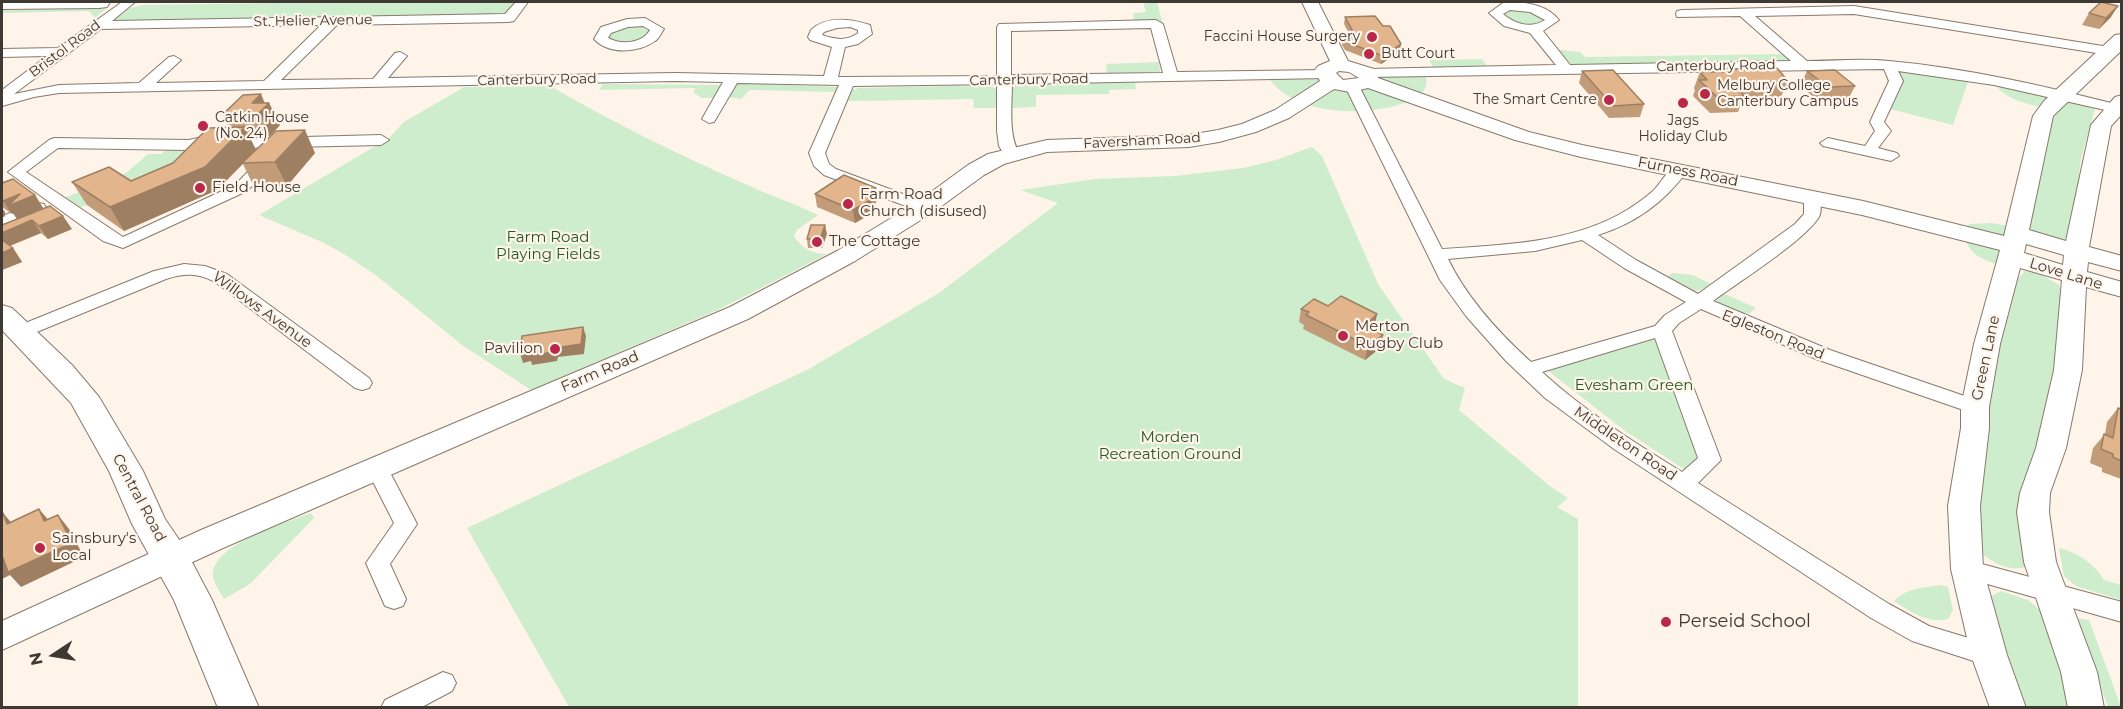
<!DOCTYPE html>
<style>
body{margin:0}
#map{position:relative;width:2123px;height:709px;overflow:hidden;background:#fef4ea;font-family:Montserrat,sans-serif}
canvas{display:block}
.frame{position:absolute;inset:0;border:3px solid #3f3933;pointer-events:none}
.north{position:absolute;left:24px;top:625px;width:60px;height:60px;-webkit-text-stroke:4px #fef4ea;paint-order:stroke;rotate:258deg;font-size:16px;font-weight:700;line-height:24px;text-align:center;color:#3f3933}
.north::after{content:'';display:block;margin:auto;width:21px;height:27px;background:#3f3933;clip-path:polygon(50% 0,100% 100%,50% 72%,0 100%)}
</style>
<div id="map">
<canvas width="2123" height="709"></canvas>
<div class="frame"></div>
<div class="north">N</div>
</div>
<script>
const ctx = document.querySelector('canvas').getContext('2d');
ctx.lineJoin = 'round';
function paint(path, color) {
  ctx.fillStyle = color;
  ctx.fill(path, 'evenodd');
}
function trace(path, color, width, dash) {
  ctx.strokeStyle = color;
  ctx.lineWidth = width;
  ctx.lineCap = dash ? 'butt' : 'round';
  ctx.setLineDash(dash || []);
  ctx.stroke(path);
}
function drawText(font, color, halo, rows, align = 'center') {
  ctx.font = font + ' Montserrat,sans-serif';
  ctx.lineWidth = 4.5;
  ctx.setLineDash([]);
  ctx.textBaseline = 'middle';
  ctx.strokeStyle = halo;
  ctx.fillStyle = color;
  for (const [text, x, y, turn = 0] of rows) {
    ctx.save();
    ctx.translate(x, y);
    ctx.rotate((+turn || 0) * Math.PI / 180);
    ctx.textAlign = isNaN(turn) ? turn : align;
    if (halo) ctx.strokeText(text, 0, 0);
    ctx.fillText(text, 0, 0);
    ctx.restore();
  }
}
const green = new Path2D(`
 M348,2H519L505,15L109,23L130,8L143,5Z
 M1143,2H1157L1163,24H1135L1133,13L1146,12Z
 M1489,3L1518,2L1521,6L1550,20L1526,28L1497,14L1508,5L1506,2Z
 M100,7L107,8L95,18L89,11L2,13V10Z
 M643,24L654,30L650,38L630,45L604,39L609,30Z
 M1552,49L1580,52L1585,57L1786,54L1796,62L1565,68Z
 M1482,59L1487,66L1433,67L1429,60Z
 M1159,62L1160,72L1107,73L1106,64Z
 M1893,67L1969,79L1953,125L1886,108Z
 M1425,73C1428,84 1427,90 1417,97L1374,81L1376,77Z
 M1320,74L1414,99C1375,118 1291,118 1267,75Z
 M1135,82L1136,89L1109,90V94L1036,95V107L1011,108V88L1015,85Z
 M738,83L838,87L837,92L750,90L741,99L728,97Z
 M603,84L722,85L715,98H702L694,93L695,88L599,90Z
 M1995,84L2059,95L2044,108C2028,104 2004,99 1995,84Z
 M990,85L997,90L998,108H974L973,99L848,101L852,90L859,88Z
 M550,86C612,122 677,154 743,183C768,195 794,203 818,215L797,230L794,236C801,248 813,254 827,254L720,309L531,390L462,345L377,276L344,254L322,242L259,215L389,138L404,122L464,87Z
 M2074,101L2095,109L2081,158L2075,209L2066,238L2059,240L2027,229L2050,118L2062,104Z
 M217,142L87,205L79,208L64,198L126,173L148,154H161L169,147Z
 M1312,147L1322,156L1378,284L1444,379L1465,388L1459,410L1551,487L1568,498L1557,507L1578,519V707H569L467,528L807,370L939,293L1058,203L1020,190L1095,179L1175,176L1243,168L1276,160Z
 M1991,223L2014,227L2004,267C1980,258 1967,256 1963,228L1970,224Z
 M2025,271L2037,272L2059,285L2066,299L2058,362L2035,455L2028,566C2009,574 1990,561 1976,549L1973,509L1996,332L2017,280Z
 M1673,273L1693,275L1711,284C1691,298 1683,289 1665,278Z
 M1725,294L1756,308L1744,318L1720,307L1716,300Z
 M1651,339L1660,342L1699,458L1687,471L1625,431L1547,370Z
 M311,513L314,518L250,584L224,599C221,593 214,584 213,577C210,544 286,523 311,513Z
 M2059,548C2077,552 2095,564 2104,580L2121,585V600L2076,586L2064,576Z
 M1940,585L1948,587L1953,610L1948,619C1927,624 1911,612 1894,601C1906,588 1923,588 1940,585Z
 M2001,591L2028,600L2046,615L2072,707H2020L1986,599Z
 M2076,618L2089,620L2121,707H2108Z`);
const street = new Path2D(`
 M122,2H135L112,21L505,14L516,2H528L514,21L509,22L337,25L281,80L373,79L395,53L400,52L407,56L388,78L675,73L824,76L832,47L810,40L808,37L811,30C827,15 851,19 870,25L872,34L858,44L845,47L838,77L997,76V27L999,24L1156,20L1163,24L1177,72L1325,70L1332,74L1325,78L1012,84C1012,105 1008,134 1019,153L1011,158L1005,156L999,146L997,131V84L853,86L825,153L829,164L836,169L930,204L932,208L930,212L924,213L824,175L814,166L809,153L839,85L737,83L714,122L709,123L702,119L723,82L675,81L59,93L34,97L2,106V90L47,56L2,57V49L58,48ZM321,25L264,81L156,83L181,60L174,56L169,57L139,83L59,85L14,94L101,29ZM850,27L858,30V33C847,41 836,40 822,35L824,32L837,28ZM1151,28L1163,73L1011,75V31Z
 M1513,2C1531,3 1548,6 1559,20L1543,31L1570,65L1791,61L1740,16L1677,17L1676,14L1677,11L1682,10L1854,6L2109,47L2116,51L2114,54L2109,55L1854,14L1755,16L1807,61C1834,61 1862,58 1889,61C1967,68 2044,86 2119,105L2121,108L2114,112L1994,85L1898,71L1903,81L1884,122L1891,131L1878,148L1897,153L1899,156L1891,161L1823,146L1820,143L1828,138L1865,146L1875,131L1870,122L1889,81L1884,69L1367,77L1360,73L1367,69L1556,65L1530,33L1504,26L1489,13L1503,3ZM1510,10L1530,12L1545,20C1531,29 1515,24 1503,14Z
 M645,18L664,29C661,33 659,39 655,41C638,53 609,55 594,39L601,27L627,19ZM643,26L650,30C642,44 621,45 608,38L611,33L628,27Z
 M1352,82L1359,86L1442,249C1503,245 1573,243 1627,210C1635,205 1645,198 1653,191C1661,183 1667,169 1679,166L1687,171C1665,202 1634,224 1598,235L1636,260L1698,294L1795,224L1804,214V198L1806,195H1818C1821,200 1822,211 1819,217C1804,241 1739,282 1713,301L1830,350L1982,402L1985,407L1982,412L1975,414L1816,359L1701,309L1679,323L1672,331L1721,460L1698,483L1889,604L1929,626L1998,647L2002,655L1998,663L1989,666L1912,641L1871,618L1614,449L1545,398L1506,361L1466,316L1440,280L1345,86ZM1582,240L1624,268L1686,302L1665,315L1655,326L1531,362C1499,333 1467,298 1448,259L1535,251ZM1655,338L1698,458L1682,472C1634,442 1584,411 1542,372Z
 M211,135H222L229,139L381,135L389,140L381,145L290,147L247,191L123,248L103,241L8,172L49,140L54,138L189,140ZM211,145L221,149L272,147L235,185L123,237L26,172L58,148L189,150Z
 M38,203L44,204L46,208L44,212L2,227V216Z
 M184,264L205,266L227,274L369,378L372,383L369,388L362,390L355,388L215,282C198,273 185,273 166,279L27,336H13L10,332L13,328L154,271Z
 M377,460L385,463L417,524L390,564L406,599L403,606L394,609L385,606L366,563L394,523L366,468L369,463Z
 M1967,560L2122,602V622L1959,576L1955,569L1959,562Z
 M443,672L452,675L456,683L452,691L420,708H381L385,700Z`);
const secondary = new Path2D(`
 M1302,2H1318L1348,61L1374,69L1378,78L1529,132L1582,145L1863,201L2004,236L2033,116L2044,101L2115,35L2122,34V50L2053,116L2029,230L2066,241L2091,125L2115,97L2122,95V114L2111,126L2089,247L2122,256V271L2088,262L2087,272L2122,282V297L2086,287L2082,370L2066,448L2050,493L2049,512L2056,562L2097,672L2104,708H2068L2061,672L2024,562L2017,512L2020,493L2036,448L2054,370L2062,280L2020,268L2000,344L1989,407V428L1980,506L1983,569L2007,655L2026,708H1990L1971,655L1951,569L1948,506L1961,428V407L1974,344L2000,250L1862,215L1581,157L1515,140L1368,88L1350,92L1334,89L1289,118L1256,132L1219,142L1189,147L1047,152L1004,164L984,175L932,213L855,261L748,319L223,548L2,650V621L201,530L730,307L837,251L916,203L968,165L988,154L1047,140L1189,135L1218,130L1242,124L1275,110L1320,81L1315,70L1318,66L1330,61ZM1339,71L1349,72L1359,78L1343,80L1336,73ZM2026,244L2064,255L2063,265L2024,253Z`);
const primary = new Path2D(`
 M2,305L12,308L72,365L99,397L143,471L165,519L184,547L212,600L259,708H218L174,600L132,524L109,471L71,403L2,330Z`);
const highway = new Path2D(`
 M2,2H110L107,7L99,8L2,9Z`);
const wall = new Path2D(`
 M2089,13L2111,17L2099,29L2082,25Z
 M1345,17L1400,52L1381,64L1345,50L1342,45L1344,37H1351L1344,24Z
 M1725,69L1788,81L1781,97L1743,99L1738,112L1710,113L1693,96L1695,90L1694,88L1700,72H1724Z
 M1582,71L1644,104L1640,117L1609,118L1579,83Z
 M1807,71L1855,86L1847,102L1821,103L1800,86Z
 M265,103H269L280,125L270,136H249L256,150L315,153L287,186L254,187L243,164L217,190L124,231L87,205L72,182L131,181L173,163L230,128L223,114Z
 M2,183L35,195L43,208L26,216L72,229L48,239L41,233L10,246L13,248L22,262L2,270L17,219L13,213L12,214L2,207Z
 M815,194L877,201L875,203L876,211L855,223L817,207Z
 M827,234L822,248H808L807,239Z
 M1301,309L1377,314L1374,328L1372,329L1380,348L1365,360L1303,329L1304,325L1299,322Z
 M2118,408L2121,409V479L2102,472V468L2090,463L2093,448L2105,434L2107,422Z`);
const shadedWall = new Path2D(`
 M2118,6L2111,17L2099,29L2106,18Z
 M1401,44L1400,52L1381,64L1383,56Z
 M261,94L266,106L269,103L280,125L270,136L259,113L252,103Z
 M245,127L256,150L217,190L124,231L110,207Z
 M305,130L315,153L287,186L275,162Z
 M876,188L877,201L875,203L876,211L855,223L853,210L867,195Z
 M20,194L35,195L43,208L17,219L13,213L12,214L3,201Z
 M2,208L5,212V216L2,218Z
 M63,216L72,229L48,239L39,226Z
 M32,220L41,233L4,248L2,245V233Z
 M825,225L827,234L822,248L820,239Z
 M13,248L22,262L2,270V253Z
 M1377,314L1374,328L1362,339L1365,326Z
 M583,327L586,336L584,354L558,357L557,361L532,365L531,361L523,363L520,353L555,348Z
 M1383,335L1380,348L1365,360L1368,346Z
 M39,509L51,523L44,521Z
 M3,513L15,527L7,524Z
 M58,515L69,529L84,557L21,587L10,575L2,579V559Z`);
const building = new Path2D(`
 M2101,2L2118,6L2106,18L2089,13Z
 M1375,16L1383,26H1390L1401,44L1383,56L1346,42L1344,37H1356L1345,17Z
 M1777,68L1788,81L1732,84L1744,96L1717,97L1699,80H1707L1700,72H1728L1725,69Z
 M1613,70L1644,104L1613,106L1582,71Z
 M1835,70L1855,86L1828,87L1807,71Z
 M261,94L252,103H269L259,113L223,114L243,95Z
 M245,127L205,167L110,207L72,182L109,167L131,181L173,163L208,128Z
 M305,130L275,162L242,163L276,131Z
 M844,175L876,188L867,195L874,198L853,210L815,194Z
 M13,179L35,195L8,206L20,194L3,201L2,200V183Z
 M50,206L63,216L39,226L32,220L2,233V225Z
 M811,225H825L820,239H807Z
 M2,240L13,248L2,253Z
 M1341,296L1377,314L1365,326L1383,335L1368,346L1306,315L1309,312L1301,309L1314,299L1328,306Z
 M583,327L581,344L555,348L554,352L529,356L530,351L520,353L522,336Z
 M2118,408L2121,409V461L2113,457V454L2101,449L2104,434L2113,438Z
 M39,509L44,521L58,515L72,543L8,572L3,558L2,559V514L3,513L7,524Z`);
const markers = [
 [1372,37,6,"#b92849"],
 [1369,54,6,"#b92849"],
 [1705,94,6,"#b92849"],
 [1609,100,6,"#b92849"],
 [1683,103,6,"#b92849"],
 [203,126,6,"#b92849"],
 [200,188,6,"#b92849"],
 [848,204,6,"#b92849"],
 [817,242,6,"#b92849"],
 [1343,336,6,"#b92849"],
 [555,349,6,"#b92849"],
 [40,548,6,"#b92849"],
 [1666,622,6,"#b92849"]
];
const farStreetnames = [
 ["St. Helier Avenue",313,21,-1],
 ["Bristol Road",65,49,-37],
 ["Canterbury Road",1716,66,-1],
 ["Canterbury Road",537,80,-1],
 ["Canterbury Road",1029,80,-1],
 ["Faversham Road",1142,141,-3]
];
const farPoinames = [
 ["Faccini House Surgery",1360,37,"right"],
 ["Butt Court",1381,54],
 ["Melbury College",1717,86],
 ["Canterbury Campus",1717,102],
 ["The Smart Centre",1597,100,"right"],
 ["Catkin House",215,118],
 ["(No. 24)",215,134],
 ["Jags",1683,121,"center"],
 ["Holiday Club",1683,137,"center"]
];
const streetNames = [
 ["Furness Road",1688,172,11],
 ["Love Lane",2066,274,17],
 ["Willows Avenue",262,310,36],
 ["Egleston Road",1773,335,22],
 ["Green Lane",1986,358,-78],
 ["Farm Road",600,372,-23],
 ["Middleton Road",1625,444,34],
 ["Central Road",139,498,62]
];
const poiNames = [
 ["Field House",212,188],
 ["Farm Road",860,195],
 ["Church (disused)",860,212],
 ["The Cottage",829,242],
 ["Merton",1355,327],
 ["Rugby Club",1355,344],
 ["Pavilion",543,349,"right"],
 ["Sainsbury's",52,539],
 ["Local",52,556]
];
const parkNames = [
 ["Farm Road",548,238],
 ["Playing Fields",548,255],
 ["Evesham Green",1634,386],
 ["Morden",1170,438],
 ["Recreation Ground",1170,455]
];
const nearPoinames = [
 ["Perseid School",1678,622]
];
paint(green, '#ceedcc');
trace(street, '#88796b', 2);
trace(secondary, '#88796b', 2);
trace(primary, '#88796b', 2);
trace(highway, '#88796b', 2);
paint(street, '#fff');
paint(secondary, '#fff');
paint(primary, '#fff');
paint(highway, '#fff');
paint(wall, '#c29c78');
paint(shadedWall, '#9e7f62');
paint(building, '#e2b58c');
trace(building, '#9e7f62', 1.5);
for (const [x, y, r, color] of markers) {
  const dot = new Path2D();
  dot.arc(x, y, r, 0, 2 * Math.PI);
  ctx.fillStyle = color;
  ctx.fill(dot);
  trace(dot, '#fef4ea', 2);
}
drawText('14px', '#3f3933', '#fef4ea', farStreetnames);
drawText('14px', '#3f3933', '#fef4ea', farPoinames, 'left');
drawText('15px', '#3f3933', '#fef4ea', streetNames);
drawText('15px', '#3f3933', '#fef4ea', poiNames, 'left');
drawText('15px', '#225a22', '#fef4ea', parkNames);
drawText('18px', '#3f3933', '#fef4ea', nearPoinames, 'left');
</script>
